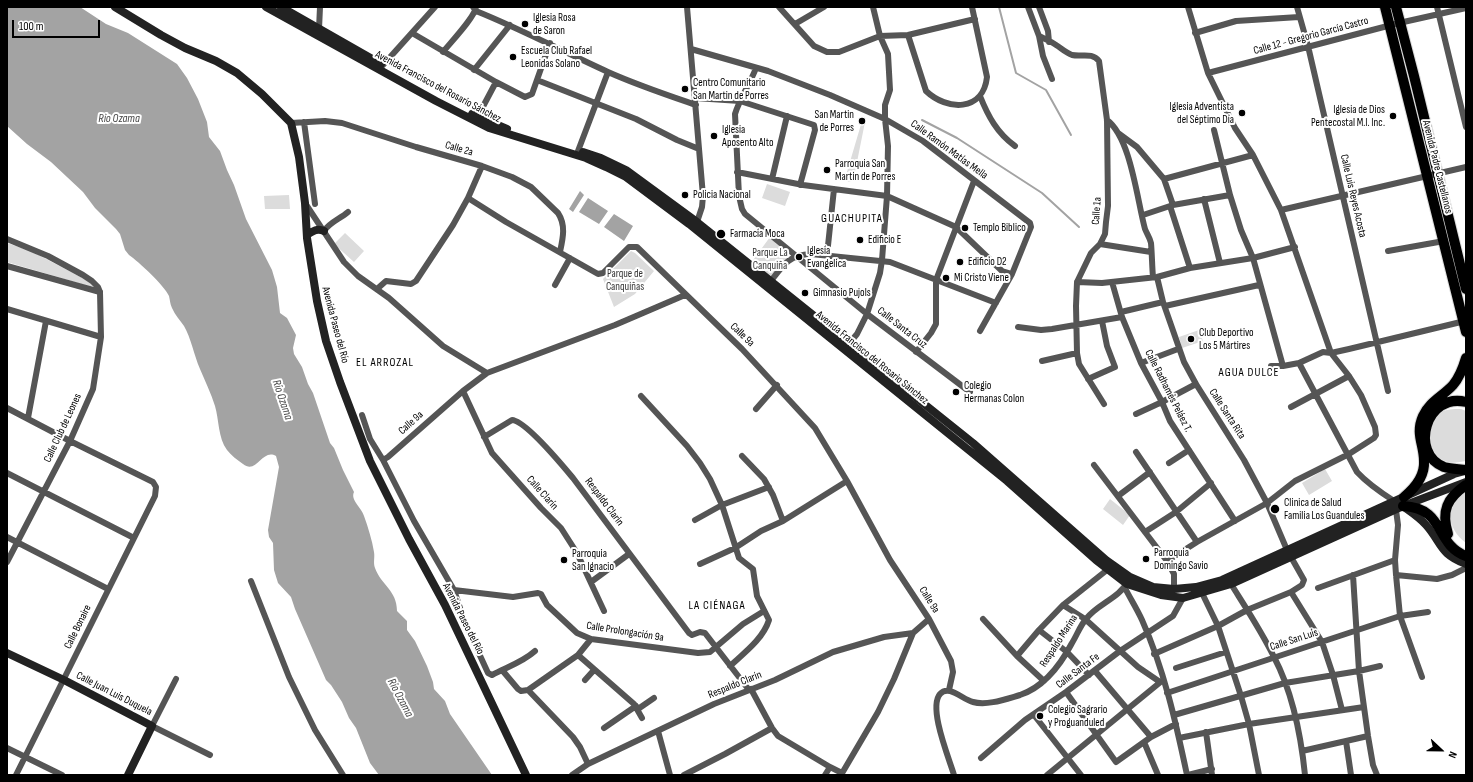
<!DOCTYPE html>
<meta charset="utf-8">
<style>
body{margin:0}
#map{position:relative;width:1473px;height:782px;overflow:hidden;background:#fff;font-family:"Sofia Sans Condensed",sans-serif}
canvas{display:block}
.frame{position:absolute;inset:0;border:8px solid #000;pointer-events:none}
.north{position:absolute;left:1421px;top:730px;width:40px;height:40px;-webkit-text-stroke:3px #fff;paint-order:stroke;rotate:112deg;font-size:11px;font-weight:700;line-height:16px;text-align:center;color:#000}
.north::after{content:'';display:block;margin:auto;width:14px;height:18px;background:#000;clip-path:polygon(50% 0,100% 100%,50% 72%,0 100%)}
.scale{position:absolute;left:12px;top:20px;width:88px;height:18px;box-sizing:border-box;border:2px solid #000;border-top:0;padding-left:5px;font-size:12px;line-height:14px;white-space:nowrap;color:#000;-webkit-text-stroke:3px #fff;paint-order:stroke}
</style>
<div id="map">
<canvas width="1473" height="782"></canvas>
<div class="frame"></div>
<div class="north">N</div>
<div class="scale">100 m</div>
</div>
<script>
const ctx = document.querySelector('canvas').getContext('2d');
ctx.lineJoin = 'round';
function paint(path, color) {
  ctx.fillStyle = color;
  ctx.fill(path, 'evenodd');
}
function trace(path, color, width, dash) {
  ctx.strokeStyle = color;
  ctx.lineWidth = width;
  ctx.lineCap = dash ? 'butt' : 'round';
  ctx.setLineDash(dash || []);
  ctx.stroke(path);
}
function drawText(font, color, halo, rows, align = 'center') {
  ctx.font = font + ' "Sofia Sans Condensed",sans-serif';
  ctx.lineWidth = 4;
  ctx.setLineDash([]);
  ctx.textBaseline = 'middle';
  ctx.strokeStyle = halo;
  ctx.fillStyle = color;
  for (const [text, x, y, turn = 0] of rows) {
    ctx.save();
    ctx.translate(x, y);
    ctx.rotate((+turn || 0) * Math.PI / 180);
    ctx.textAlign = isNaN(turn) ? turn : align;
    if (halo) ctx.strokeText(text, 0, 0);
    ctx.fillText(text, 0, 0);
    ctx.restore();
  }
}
const green = new Path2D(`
 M862,121L865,122L853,182H844Z
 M767,184L790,192L785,206L762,198Z
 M289,195L290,209H265L264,196Z
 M345,233L364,251L354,262L334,244Z
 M770,237L789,255L769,279L751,263Z
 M7,243L31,251L90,282L95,288L7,262Z
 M631,251L635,253L654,271L635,294L614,307L603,279Z
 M1199,330L1203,341L1182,348L1179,337Z
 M1461,409L1466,411V461C1459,462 1452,464 1445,461C1427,454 1426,425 1440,413C1445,409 1454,409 1461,409Z
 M1325,469L1332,481L1309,495L1302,483Z
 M1466,490V543C1446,528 1444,503 1466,490Z
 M1110,499L1130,515L1123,525L1103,509Z`);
const water = new Path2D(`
 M7,7H80L106,24L128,33L177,64L187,78L198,99L207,122L209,137L220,151L227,170L234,185L246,219L272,270L277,287L280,313L287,318L296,335L293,348L294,354L302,367L308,384L313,393L330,443L334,448L343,470L354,492C350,500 362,508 364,516C368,527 372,540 374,552C375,557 373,563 375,568C381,585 397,590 397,611L407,621V630L415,641L427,666L433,682L434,689L445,701L450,714L492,775H379L370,763L356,728L349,718L342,702L331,685L326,680L295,609L291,597L278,583L274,570L273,543L269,537L268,530L279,467L276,456C262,448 257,475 243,464C237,460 231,455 227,450C218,438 219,419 215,406C211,393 205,381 200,369C194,355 191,338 184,326C180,320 175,315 172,308C170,304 170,300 169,296C164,285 139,262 129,255L125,250L120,234L116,229L95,208L83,192L51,162L27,144L7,126Z
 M580,191L584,195L573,212L569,209Z
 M588,198L608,211L599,224L579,212Z
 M614,214L633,226L624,241L604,227Z`);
const stream = new Path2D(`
 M999,7L1016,73L1046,90L1071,135
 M922,120L957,138L1042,193L1079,227`);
const street = new Path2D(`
 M473,7L476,11C521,29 564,52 608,72C637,85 667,95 696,105
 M687,7L703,196L702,207L696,225
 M779,7L814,46L827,52H839L880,36L908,35L975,19
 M1028,7L1039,36C1045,39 1051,41 1056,45C1061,48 1066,53 1072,55C1082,57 1092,52 1099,61L1107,120L1108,206L1106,222L1105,234L1100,244L1091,253L1077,282L1076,306L1077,353L1079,364L1104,404
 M1039,7L1048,31L1049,42
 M1297,7L1308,46L1388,391
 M1437,7L1466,127
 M795,24L824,7
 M319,29L320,7
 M412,33L496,82L525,97L532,94L550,43
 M1195,33L1236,21L1299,17
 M908,35L926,91C947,111 983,112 987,77L972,7
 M1039,36L1043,56L1052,79
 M691,49L768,71L830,95L885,119L923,141L1030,223L1031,227L1012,274L980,331
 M443,52C450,43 475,17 476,7
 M383,65L435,7
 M756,68C750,84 740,98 735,114L739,196L742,209L745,214L867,314L970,392
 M474,70L510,25
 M1208,73L1399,23L1466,8
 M537,80L636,119L677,140L699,149
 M980,96C988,116 997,133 1015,146
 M695,98L740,101L814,125L815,130L800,185
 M478,116L496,82
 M1107,120C1131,138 1137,200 1145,229C1147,234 1150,238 1151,243C1152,254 1152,266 1153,277
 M304,122L315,204
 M291,123L325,121L342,123L416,147L482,166L512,177L531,187L558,213C566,225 563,238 560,252
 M1214,130L1230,195L1241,230L1253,258L1283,366
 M1118,133L1137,147L1164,179L1173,205
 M578,151L608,72
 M737,172L803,185L887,196L956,227L1002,271L1012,274
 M772,179L787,116
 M1164,179L1253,155
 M468,198L506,222L598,274L603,273L629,247H637L742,349L815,428L847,481L890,560L929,619L951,661L953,672L949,690
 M1204,199L1220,263
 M305,203L344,262L358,276L389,298L443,346L487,373
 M1170,206L1190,268
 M1281,210L1466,167
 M1143,215L1173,205L1230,195
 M324,231C330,222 340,219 348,212
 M7,239L48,256L83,275L92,281L98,287L100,292L101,337L93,389L70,441L7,562
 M1100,244L1151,252
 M1388,251L1444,241
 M827,255L834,189
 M7,266L100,292
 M771,281C783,265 789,255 811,254L890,262L996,303
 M1077,282L1102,283L1157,277L1190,268L1253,258L1295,247
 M1112,282L1122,317L1141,363L1162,402L1170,421L1235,521
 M555,285L570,258
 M377,289L386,281L411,284L416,281L453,225L468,198L482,166
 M1165,306L1259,285
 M7,309L101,337
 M1121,312L1163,302
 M1018,327L1041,330L1052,329L1122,317
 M847,346L857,334L867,314L880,273L882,260L887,196L888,146L885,119V105L890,90L888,54L880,36L873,7
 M916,352L931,333L936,324V280L974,181
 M1042,361L1077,353
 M1141,363L1178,349
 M1299,363L1357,472C1368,484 1380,492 1394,501
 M1271,366H1283L1299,363L1323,352L1331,353L1349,349L1465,321
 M1088,379L1115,367L1107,346L1102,321
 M463,391L492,453L541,508L561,528L577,553L604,611
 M641,396L687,446L700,463L710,479L722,505L739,558L753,569L757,596L769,620C763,639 744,653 730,666
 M1291,407L1349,376
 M7,408L70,441L153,482L156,487L155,496L16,775
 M756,409L777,385
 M1136,414L1162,402L1196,384
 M362,415L370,439L383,460L414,521L454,590L465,623L488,673L492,675C507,667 523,662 535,651
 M28,418L46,321
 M484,437L512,420C526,421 563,466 573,478L689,633L692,635L700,632L705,633L749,690
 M1136,452L1197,542
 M742,456L764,479L773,495L783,521
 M383,460L388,457L463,391L487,373L615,325L685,295
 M1169,463L1189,450
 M1094,465L1167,561L1174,574V589
 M7,473L134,538
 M1118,496L1150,472
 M1396,510L1398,525L1395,560L1396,575L1400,616L1422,677
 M695,520L722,505L769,487
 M1145,532L1176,512L1211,483
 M7,537L108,589
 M1167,561L1197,542L1267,503L1295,481L1349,454L1374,438L1376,435L1375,427L1361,395L1349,376L1331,353L1281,210L1253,155L1235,128L1208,73L1188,7
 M700,564L735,548L761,531L783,521L847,481
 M1353,575L1359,671L1368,736L1373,765L1377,775
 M1396,575L1437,579L1452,575L1466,568
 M251,581L289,677L315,730L343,775
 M591,582L629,554
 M1231,584C1246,608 1262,632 1274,657C1293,693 1301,736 1305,775
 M1125,588C1130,598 1137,609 1142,620C1164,669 1176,723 1187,775
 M1318,588L1395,560
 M454,590L513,597L538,593L541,594L547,605L577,633L591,639L698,653L710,652L743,624L764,611
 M1291,592L1322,642L1333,675L1342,710
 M1202,593L1218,626L1241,696L1249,724L1259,775
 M1063,605L1085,619L1138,667L1160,682
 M983,619L1017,656L1044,681
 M1039,630L1067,652L1089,675
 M1154,654L1218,626L1247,610L1291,592L1302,585L1304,580L1287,550L1267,503L1244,460L1196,384L1184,362L1163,302L1157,277
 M578,655L634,704L642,718
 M1017,656L1039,630L1063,605L1107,570
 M1176,668L1226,652
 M502,670L518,689L521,691L528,690L578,655L591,639
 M1095,671L1151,737
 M176,679L152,726L210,755
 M585,680L594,670
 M751,689L772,728L778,736L830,767
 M528,690L573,737L580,747L588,764
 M1066,692L1116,762L1151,737L1176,724
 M1167,693L1400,616L1428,612
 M638,709L654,698
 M1034,715L1081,775
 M1174,715L1285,683L1359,671L1380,666
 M604,728L636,706
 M658,731L670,775
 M1206,732L1212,775
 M1179,738L1249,724L1364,707
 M1346,741L1351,775
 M1144,742L1158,775
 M7,748L62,775
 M1302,751L1368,736
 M981,758L1025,720L1066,692L1120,651L1173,616L1183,598
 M572,775L588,764L714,704L775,680L833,652L884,637L913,633
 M684,775L725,754L772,728
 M825,775L830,767L842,773
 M841,775L878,712L894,679L913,633L929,619
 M954,775C949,758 928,708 940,694C949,684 963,700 973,702C987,706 1006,699 1020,695C1044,687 1061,664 1072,643C1077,635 1080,626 1086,619C1097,604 1120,598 1128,581
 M1047,775L1163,680
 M1188,775L1212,769`);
const secondary = new Path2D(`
 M115,7L161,35L185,48L216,61L237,73L262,94L291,123L299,157L305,203L307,238L317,301L326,341L340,382L370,461L409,539L445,605L526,775
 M266,7L436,101L489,128L586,158L606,167L626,177L689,224L1007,481L1096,560L1127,584L1161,595L1183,598L1231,584L1403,506L1466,482
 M281,7L381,64
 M472,114L507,129
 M583,152L601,158L626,170L697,222L973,443L1106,560L1130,577L1153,587L1174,589L1196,587L1222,580L1454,474L1465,471
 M307,235C313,231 317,228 324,231
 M1404,507C1411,512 1420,518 1426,525C1442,543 1439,554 1466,564
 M7,653L64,680L152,726L128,775`);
const primary = new Path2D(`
 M1385,7L1466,332
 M1396,7L1414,76L1466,289
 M1466,402C1426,392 1409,453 1444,467C1451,469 1459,469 1466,470
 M1404,497C1415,488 1425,476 1424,461C1424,444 1415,434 1423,416C1429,402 1443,396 1453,385C1460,377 1463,368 1466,358
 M1403,506C1446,508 1434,544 1466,556
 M1448,534C1441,511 1447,498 1466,485`);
const markers = [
 [525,24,4,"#000"],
 [513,57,4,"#000"],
 [685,89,4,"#000"],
 [1242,113,4,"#000"],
 [1393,116,4,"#000"],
 [862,121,4,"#000"],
 [714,136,4,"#000"],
 [827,170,4,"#000"],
 [685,195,4,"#000"],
 [965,228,4,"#000"],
 [721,234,5,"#000"],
 [860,240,4,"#000"],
 [799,257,4,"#000"],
 [960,262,4,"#000"],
 [946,278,4,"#000"],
 [805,293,4,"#000"],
 [1191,339,4,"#000"],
 [956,392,4,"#000"],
 [1275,509,5,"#000"],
 [1146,559,4,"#000"],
 [564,560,4,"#000"],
 [1040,716,4,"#000"]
];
const poiNames = [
 ["Iglesia Rosa",533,18],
 ["de Saron",533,31],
 ["Escuela Club Rafael",521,51],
 ["Leonidas Solano",521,64],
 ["Centro Comunitario",693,83],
 ["San Martin de Porres",693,96],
 ["Iglesia Adventista",1234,107,"right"],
 ["del Séptimo Día",1234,120,"right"],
 ["Iglesia de Dios",1385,110,"right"],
 ["Pentecostal M.I. Inc.",1385,123,"right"],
 ["San Martin",854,115,"right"],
 ["de Porres",854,128,"right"],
 ["Iglesia",722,130],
 ["Aposento Alto",722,143],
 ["Parroquia San",835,164],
 ["Martin de Porres",835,177],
 ["Policia Nacional",693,195],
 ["Templo Biblico",973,228],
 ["Farmacia Moca",730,234],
 ["Edificio E",868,240],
 ["Iglesia",807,251],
 ["Evangelica",807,264],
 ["Edificio D2",968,262],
 ["Mi Cristo Viene",954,278],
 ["Gimnasio Pujols",813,293],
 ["Club Deportivo",1199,333],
 ["Los 5 Mártires",1199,346],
 ["Colegio",964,386],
 ["Hermanas Colon",964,399],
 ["Clinica de Salud",1284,503],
 ["Familia Los Guandules",1284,516],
 ["Parroquia",1154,553],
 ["Domingo Savio",1154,566],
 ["Parroquia",572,554],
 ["San Ignacio",572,567],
 ["Colegio Sagrario",1048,710],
 ["y Proguanduled",1048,723]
];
const streetNames = [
 ["Calle 12 - Gregorio García Castro",1311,36,-15],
 ["Avenida Francisco del Rosario Sánchez",438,87,28],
 ["Calle 2a",459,149,16],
 ["Calle Ramón Matías Mella",949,150,36],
 ["Avenida Padre Castellanos",1437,167,76],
 ["Calle Luis Reyes Acosta",1353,196,77],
 ["Calle 1a",1097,211,-86],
 ["Avenida Paseo del Río",335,325,75],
 ["Calle Santa Cruz",902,328,38],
 ["Calle 9a",742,335,44],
 ["Avenida Francisco del Rosario Sánchez",872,358,39],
 ["Calle Radhamés Peláez T.",1168,391,63],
 ["Calle Santa Rita",1227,414,57],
 ["Calle 9a",411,423,-42],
 ["Calle Club de Leones",63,428,-65],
 ["Calle Clarín",542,493,48],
 ["Respaldo Clarin",604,502,53],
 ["Calle 9a",929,600,58],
 ["Avenida Paseo del Río",463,619,63],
 ["Calle Bonaire",78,627,-64],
 ["Calle Prolongación 9a",625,632,9],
 ["Calle San Luis",1294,640,-18],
 ["Respaldo Marina",1059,641,-57],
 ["Calle Santa Fe",1078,671,-37],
 ["Respaldo Clarín",735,685,-22],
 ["Calle Juan Luis Duquela",114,694,27]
];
const parkNames = [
 ["Parque La",770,253],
 ["Canquiña",770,266],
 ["Parque de",625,274],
 ["Canquiñas",625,287]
];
const waterNames = [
 ["Río Ozama",119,119],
 ["Río Ozama",282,400,71],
 ["Río Ozama",400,698,62]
];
const neighbourhoodNames = [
 ["GUACHUPITA",852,219],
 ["EL ARROZAL",385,363],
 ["AGUA DULCE",1249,373],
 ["LA CIÉNAGA",717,606]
];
paint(green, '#dcdcdc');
paint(water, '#a3a3a3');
trace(stream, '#a3a3a3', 2);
trace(primary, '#dbdbdb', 12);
trace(street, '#555', 6);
trace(secondary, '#222', 8);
trace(primary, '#000', 10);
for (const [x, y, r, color] of markers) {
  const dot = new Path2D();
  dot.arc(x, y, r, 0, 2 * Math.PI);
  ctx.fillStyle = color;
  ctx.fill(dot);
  trace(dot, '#fff', 1.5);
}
drawText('11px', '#000', '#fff', poiNames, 'left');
drawText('11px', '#000', '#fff', streetNames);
drawText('11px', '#333', '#fff', parkNames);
drawText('italic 12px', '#444', '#fff', waterNames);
ctx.letterSpacing = '1px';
drawText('12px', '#000', '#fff', neighbourhoodNames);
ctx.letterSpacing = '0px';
</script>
